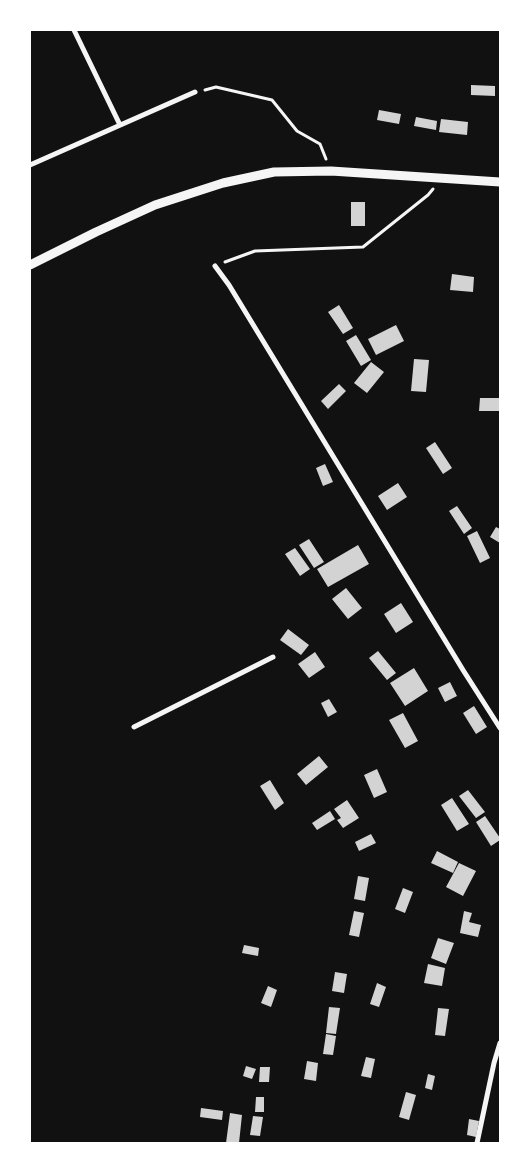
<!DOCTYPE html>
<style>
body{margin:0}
#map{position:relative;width:530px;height:1173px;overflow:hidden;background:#111;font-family:"DM Sans",sans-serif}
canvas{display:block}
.frame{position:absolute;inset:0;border:31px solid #fff;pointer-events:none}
</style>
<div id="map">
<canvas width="530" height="1173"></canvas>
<div class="frame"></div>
</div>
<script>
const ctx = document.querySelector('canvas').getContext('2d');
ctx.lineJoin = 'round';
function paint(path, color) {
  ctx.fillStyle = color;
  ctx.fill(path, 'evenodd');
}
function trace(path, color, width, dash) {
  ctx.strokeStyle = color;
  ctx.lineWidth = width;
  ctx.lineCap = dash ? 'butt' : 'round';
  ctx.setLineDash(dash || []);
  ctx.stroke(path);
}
const building = new Path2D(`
 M471,85L495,86V96L471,95Z
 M379,110L401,114L399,124L377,120Z
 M416,117L437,121L436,130L414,126Z
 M441,119L468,122L467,135L439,132Z
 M351,202H365V226H351Z
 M452,274L474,277L473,292L450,290Z
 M339,305L353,328L343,334L328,312Z
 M396,325L404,341L376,355L368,339Z
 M356,335L371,360L361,366L346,341Z
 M414,359L429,360L426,392L411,391Z
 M371,362L384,372L367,393L354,383Z
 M339,384L346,391L328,409L321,401Z
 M480,398H500V411H479Z
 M435,442L452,468L443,474L426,448Z
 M325,464L333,482L323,486L316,468Z
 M398,483L407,497L387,510L378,496Z
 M457,506L472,528L464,534L449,511Z
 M496,527L500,529V543L490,537Z
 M477,531L490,558L480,563L467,536Z
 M309,539L324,562L314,568L299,545Z
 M358,545L369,564L328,587L317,569Z
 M295,548L310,569L300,576L285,554Z
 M346,588L362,608L348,619L332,599Z
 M401,603L413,622L396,633L384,614Z
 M288,629L309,645L301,655L280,640Z
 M378,651L396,673L387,680L369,658Z
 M315,652L325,667L309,678L298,664Z
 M414,668L428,691L405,706L390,683Z
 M450,682L457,696L445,702L438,688Z
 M329,699L337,712L328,717L321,703Z
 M474,706L487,727L476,734L463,713Z
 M403,713L418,741L405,748L389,720Z
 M319,756L328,767L306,785L297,774Z
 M377,769L387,792L374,798L364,775Z
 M270,780L284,803L275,810L260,786Z
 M468,790L485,812L476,818L459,796Z
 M452,798L469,824L457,831L441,805Z
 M347,800L359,818L343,828L337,820L341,818L334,809Z
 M330,811L335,819L317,830L312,823Z
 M485,816L500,838V840L491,846L476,822Z
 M371,834L376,843L359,851L355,842Z
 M437,851L458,862L453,873L431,863Z
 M459,863L476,871L463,896L446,887Z
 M358,876L369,878L365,901L354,899Z
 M403,888L413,892L405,913L395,909Z
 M354,911L364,913L359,937L349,935Z
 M464,911L472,913L469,922L481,925L478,937L460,933Z
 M438,938L454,943L446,964L431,958Z
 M244,945L259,948L258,956L242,953Z
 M428,964L445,968L442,986L424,983Z
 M335,972L347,974L344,993L332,991Z
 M377,983L386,987L379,1007L370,1004Z
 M268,986L277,990L271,1007L261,1003Z
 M329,1007L340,1008L336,1034L326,1033Z
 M438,1008L449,1009L445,1036L435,1035Z
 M326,1034L336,1036L333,1055L323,1054Z
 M366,1057L375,1059L371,1078L361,1076Z
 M307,1061L318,1063L316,1081L304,1079Z
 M246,1066L256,1069L252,1079L243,1076Z
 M260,1067H270L269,1082H259Z
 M428,1074L435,1076L432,1090L425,1088Z
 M406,1092L416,1095L409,1120L399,1117Z
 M256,1097H264V1112H255Z
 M201,1108L223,1111L222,1120L200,1117Z
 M230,1113L242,1115L239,1143H226Z
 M253,1116L263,1117L260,1136L250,1135Z
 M469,1119L479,1121L476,1137L467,1135Z`);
const path = new Path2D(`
 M205,90L216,87L272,100L297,131L320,144L326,159
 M225,262L255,251L363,247L428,195L433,189`);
const minor = new Path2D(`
 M74,30L120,125
 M30,165L195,92
 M215,266L229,285L463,670L500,728
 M134,727L273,657
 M477,1143L494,1063L500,1043`);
const tertiary = new Path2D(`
 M30,265L96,232L155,205L223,183L274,172L331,171L500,182`);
paint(building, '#d3d3d3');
trace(path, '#f5f5f5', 3);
trace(minor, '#f5f5f5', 5);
trace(tertiary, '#f5f5f5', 9);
</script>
